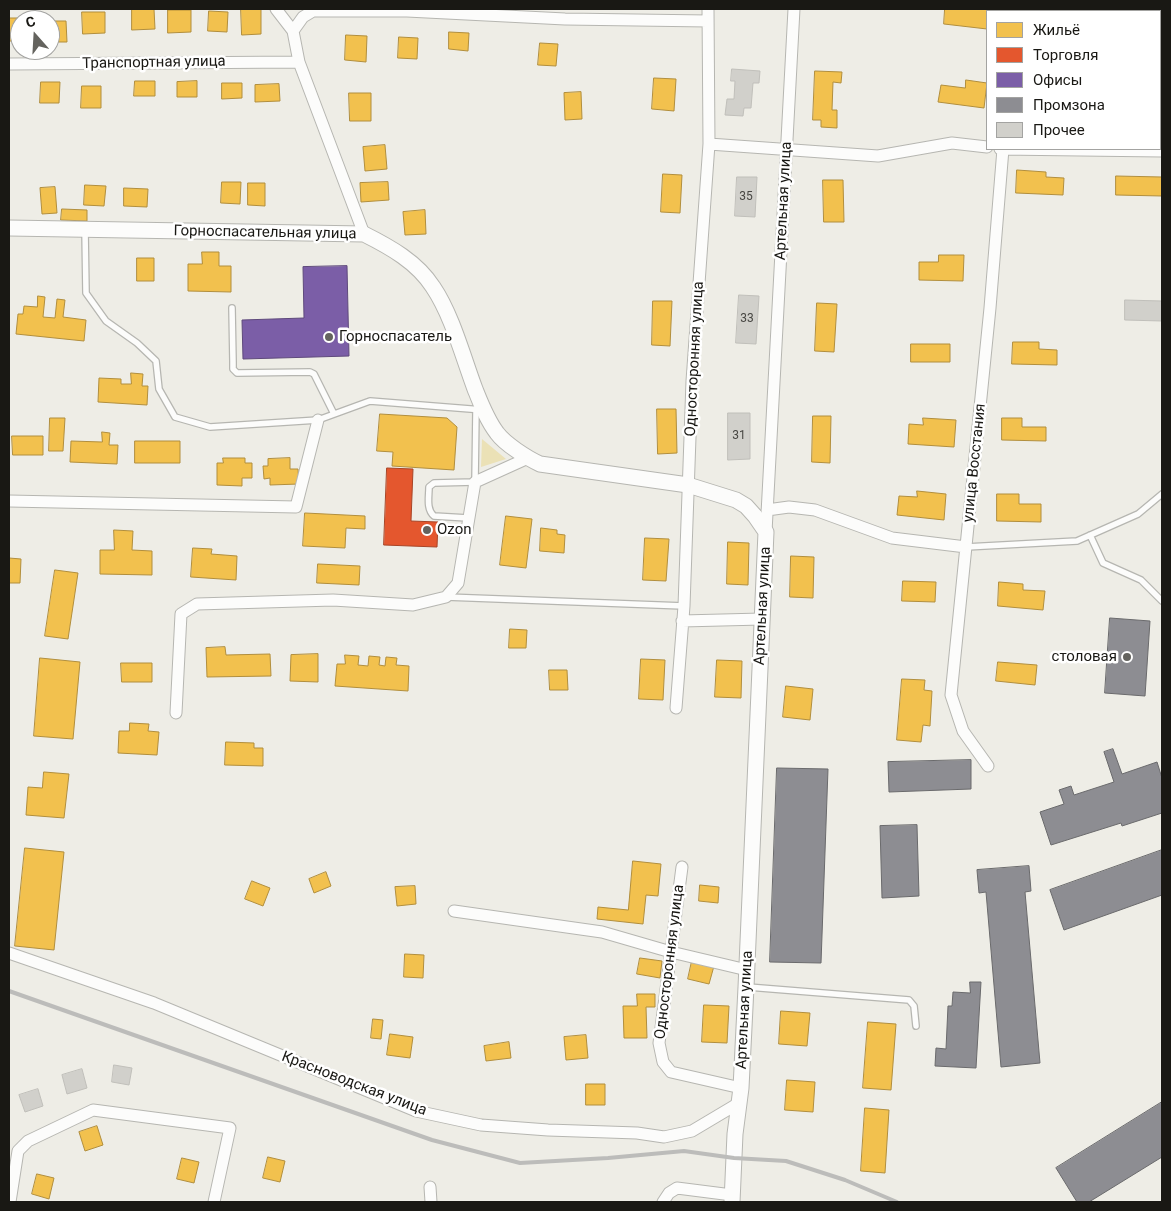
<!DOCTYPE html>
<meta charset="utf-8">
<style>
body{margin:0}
#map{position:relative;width:1171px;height:1211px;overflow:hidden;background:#eeede6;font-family:Roboto,sans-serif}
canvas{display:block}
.frame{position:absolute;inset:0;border:10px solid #191814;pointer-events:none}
.legend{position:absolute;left:986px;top:10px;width:175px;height:140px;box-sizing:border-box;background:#fff;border:1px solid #a3a3a1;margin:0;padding:6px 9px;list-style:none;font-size:15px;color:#191814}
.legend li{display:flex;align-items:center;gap:10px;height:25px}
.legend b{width:25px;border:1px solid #a3a3a1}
.north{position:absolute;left:10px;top:10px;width:50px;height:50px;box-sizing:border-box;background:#fff;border:1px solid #a3a3a1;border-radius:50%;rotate:341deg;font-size:14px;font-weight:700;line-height:20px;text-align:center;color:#191814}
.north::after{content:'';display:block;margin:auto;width:18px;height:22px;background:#64635e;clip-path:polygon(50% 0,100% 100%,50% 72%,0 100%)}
</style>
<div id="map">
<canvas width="1171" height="1211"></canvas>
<div class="frame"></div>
<ul class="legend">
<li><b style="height:14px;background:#f2c14e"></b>Жильё</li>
<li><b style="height:14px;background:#e4572e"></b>Торговля</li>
<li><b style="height:14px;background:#7b5ea7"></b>Офисы</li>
<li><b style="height:14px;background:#8d8d92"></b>Промзона</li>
<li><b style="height:14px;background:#d1d0cb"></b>Прочее</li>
</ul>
<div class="north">С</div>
</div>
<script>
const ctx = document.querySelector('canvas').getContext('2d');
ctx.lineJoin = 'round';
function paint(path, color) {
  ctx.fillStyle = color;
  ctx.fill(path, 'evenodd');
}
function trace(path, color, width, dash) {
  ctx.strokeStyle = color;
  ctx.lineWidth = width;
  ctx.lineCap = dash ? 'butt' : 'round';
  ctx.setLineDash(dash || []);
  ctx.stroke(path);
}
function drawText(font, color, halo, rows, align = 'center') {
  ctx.font = font + ' Roboto,sans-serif';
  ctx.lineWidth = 5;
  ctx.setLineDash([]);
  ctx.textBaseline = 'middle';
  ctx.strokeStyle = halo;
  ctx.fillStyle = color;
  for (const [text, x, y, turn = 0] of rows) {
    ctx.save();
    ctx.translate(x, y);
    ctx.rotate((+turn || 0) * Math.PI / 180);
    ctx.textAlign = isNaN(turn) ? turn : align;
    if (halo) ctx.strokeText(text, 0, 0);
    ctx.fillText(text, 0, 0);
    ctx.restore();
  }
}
const green = new Path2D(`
 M482,439L506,459L481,467Z`);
const homes = new Path2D(`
 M132,9H154L155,29L132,30Z
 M241,9H261V34L242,35Z
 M945,9H989V11H987V29L944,24Z
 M1053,9H1068L1090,11H1043V10H1053Z
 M168,10H191V32L168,33Z
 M209,11L228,12L227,32L208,31Z
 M82,12H105V33L83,34Z
 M9,18H25V20H20V41H9Z
 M50,21H66L67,42H50Z
 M449,32L469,33L468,51L449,49Z
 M346,35L367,36L366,62L345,60Z
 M399,37L418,38L417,59L398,58Z
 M540,43L558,44L556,66L538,65Z
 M815,71L842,72L841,83L833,82L832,110H837V128L821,127V120H813Z
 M654,78L676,79L674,111L652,109Z
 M966,80L987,83L984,108L938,102L941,85L965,88Z
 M135,81H155V96H134Z
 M197,81V97H177V82Z
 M41,82H60L59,103H40Z
 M222,83H242V98L222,99Z
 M279,84L280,101L255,102V85Z
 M1160,85H1162V118H1160Z
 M82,86H101V108H81Z
 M581,92L582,119L565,120L564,93Z
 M349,93H371V121H350Z
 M385,145L387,169L365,171L363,147Z
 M1017,170L1046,172V177L1064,178L1063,195L1016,193Z
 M663,174L682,175L680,213L661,212Z
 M1116,176L1162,177V196L1116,195Z
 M823,180H843L844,222H824Z
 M222,182H241L240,204L221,203Z
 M388,182L389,200L361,202L360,183Z
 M248,183H265V206L248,205Z
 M85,185L106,186L104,206L84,205Z
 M55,187L57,213L42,214L40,188Z
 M124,188L148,189L147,207L124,206Z
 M62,209L87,210V221L61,220Z
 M425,210L426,234L405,235L403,212Z
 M202,252H219V266H231V292L188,291V264H202Z
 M939,255H964L963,281L919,280V262H938Z
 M137,258H154V281H137Z
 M38,296L45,297L43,317L55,318L57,299L65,300L63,317L86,320L84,341L16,334L18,314H23L24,306L37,307Z
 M653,301H672L670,346L652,345Z
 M817,303L837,304L834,352L815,351Z
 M1013,342H1039V349L1057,350V365L1012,364Z
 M911,344H950V362H911Z
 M131,373L143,374L142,386H148L147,405L98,402L99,378L121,379V384H131Z
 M657,409H676L677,453L658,454Z
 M380,414L447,418L457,427L454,470L392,466L393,452L377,451Z
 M813,416H831L830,463L812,462Z
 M50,418H65L63,451H49Z
 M923,418L956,420L954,447L908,444L909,424L923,425Z
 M1002,418H1022V427H1046V441L1002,440Z
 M102,432L110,433L109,445H118L117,464L70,462L71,441L102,442Z
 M12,436H43V455H13Z
 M135,441H180V463H135Z
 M223,458H245V463H252V478H242V486L217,485V463H223Z
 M290,458V469H298L299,484L270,485V478L264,479L263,466H268V459Z
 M917,491L946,494L944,520L897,515L899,496L917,497Z
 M997,494H1019V504H1041V522L997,521Z
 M305,513L365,516V529L346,528L345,548L303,546Z
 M506,516L532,519L526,568L500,565Z
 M541,528L557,530V534L565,535L564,553L540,551Z
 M114,530L133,531L132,550L152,551V575L100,574V550H114Z
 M645,538L669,539L666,581L643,580Z
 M728,542L749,543L748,585L727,584Z
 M193,548L212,549L211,554L237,556L236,580L191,577Z
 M791,556L814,557L813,598L790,597Z
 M9,558L21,559L20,583H9Z
 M318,564L360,566L359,585L317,583Z
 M55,570L78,573L68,639L45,636Z
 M903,581L936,582L935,602L902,601Z
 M999,582L1023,584V590L1045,591L1043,610L998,606Z
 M510,629L527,630L526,648H509Z
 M225,647L226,655L270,654L271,676L207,677L206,648Z
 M318,654V682L290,681L291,655Z
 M345,655L359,656L358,665L368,666L369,656L380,657L379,665L385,666L386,657L397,658L396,665L409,666L408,691L335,686L337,664H345Z
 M40,658L80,662L73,739L34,736Z
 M641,659L665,660L663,700L639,699Z
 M717,660L742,661L741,698L715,697Z
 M998,662L1037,665L1035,685L996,681Z
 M121,663H152V682H122Z
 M549,670H567L568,690H550Z
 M902,679L925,680L924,690L932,691L930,726L923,725L921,742L897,740Z
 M786,686L813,689L810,720L783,717Z
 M130,723L149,724L148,731L159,732L157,755L118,753L119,731H129Z
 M226,742L254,743V748H263V766L225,765Z
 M44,772L69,774L64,818L26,815L28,787L42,788Z
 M25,848L64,852L54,950L15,946Z
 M633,861L661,864L658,896L646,895L643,924L597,919L598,907L628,910Z
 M326,872L331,886L314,893L309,879Z
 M252,881L270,888L263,906L245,899Z
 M700,885L719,887L718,903L699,901Z
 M415,886L416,904L397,906L395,887Z
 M405,954L424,955L423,978L404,977Z
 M640,958L662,961L660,978L637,974Z
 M692,961L714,966L709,984L688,979Z
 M637,994H655V1007H646L647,1038H624L623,1006H637Z
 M704,1005L729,1006L727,1043L702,1042Z
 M781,1011L810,1013L807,1046L779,1044Z
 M373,1019L383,1020L381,1039L371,1038Z
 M868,1022L896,1024L891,1090L863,1088Z
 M390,1034L413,1037L410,1058L387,1055Z
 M586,1035L588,1058L566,1060L564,1037Z
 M509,1042L511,1058L486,1061L484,1046Z
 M787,1080L815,1082L813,1112L785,1110Z
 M586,1084H605V1105H586Z
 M865,1108L889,1110L885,1173L861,1171Z
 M97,1126L103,1145L85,1151L79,1132Z
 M268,1157L285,1161L280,1182L263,1178Z
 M182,1158L199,1162L194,1183L177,1179Z
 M37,1174L54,1178L49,1199L32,1194Z`);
const shops = new Path2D(`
 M387,468L413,469L411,521L438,522L437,547L384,545Z`);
const offices = new Path2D(`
 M347,266L349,356L243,359L242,320L304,318L303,267Z`);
const industry = new Path2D(`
 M1110,618L1150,621L1145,696L1105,693Z
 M1113,749L1122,774L1157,762L1162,778V813L1122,826L1121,823L1051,845L1040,812L1064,804L1059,790L1071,786L1074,795L1114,782L1104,752Z
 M971,760V789L889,792L888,762Z
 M777,768L828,769L821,963L770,962Z
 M917,825L919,896L882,898L880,826Z
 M1162,850V895L1064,930L1050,890Z
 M1029,866L1031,891L1025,892L1040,1063L1001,1067L986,892L979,893L977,870Z
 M970,982H981L976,1068L935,1066L936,1048L946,1049L948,1006H952L953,992L970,993Z
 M1162,1102V1157L1089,1202H1077L1056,1168Z`);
const building = new Path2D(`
 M732,69L760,71L759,83H753L751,108H744L743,116L725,115L727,99H734L735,81H731Z
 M737,177H757L755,217L735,216Z
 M739,295L759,296L756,344L736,343Z
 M1125,300L1162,301V321L1125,320Z
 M728,413H750V459L728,460Z
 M114,1065L132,1068L129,1085L112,1082Z
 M82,1069L87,1088L67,1094L62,1075Z
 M38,1089L43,1106L25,1112L19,1095Z`);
const service = new Path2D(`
 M85,230L86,293L106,321L137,343L156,361L159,389L175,417L210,427L318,420L370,401L483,410
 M232,308L233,362V369L237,373L310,372L314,374L334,414
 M468,518L434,516C426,509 429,497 429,487L434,483L475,482L476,410
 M1090,535L1103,563L1141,580L1162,601
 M966,547L1077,541L1138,514L1162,494
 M446,597L684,606
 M748,987L909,1000L914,1006L916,1026`);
const minor = new Path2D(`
 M276,9L293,31L299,62L364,234
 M1009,11L1010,9
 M293,31L303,17L313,11H407L565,19L708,21
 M9,64L299,62
 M709,144L878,156L952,143L987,147
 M1000,149L1162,151
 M9,501L296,507L318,420
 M767,510L789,507L815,510L892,538L966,547
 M766,532L794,9
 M682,621L762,619
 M676,708L684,606L692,381L709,144L708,9
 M176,713L181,614L197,604L333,600L413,605L446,597L458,583L475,482L528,458
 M988,766L963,731L951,695L990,308L1003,149
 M682,867L659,1043L663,1062L671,1072L741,1088
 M454,911L602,932L671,952L747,970
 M9,953L154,1003L416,1111L481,1125L548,1130L637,1133L664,1137L692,1131L739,1103
 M430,1187L431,1202
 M10,1202L18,1151L28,1141L93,1110L230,1128L214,1202
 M663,1202L669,1193L677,1188L732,1195`);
const secondary = new Path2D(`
 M9,228L364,234C390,247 417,262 433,287C452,315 463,357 475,389C481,404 487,420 497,433C505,444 527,458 540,464L688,485L736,500L746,506L755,516L766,532L746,987L741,1088L735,1134L732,1202`);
const rail = new Path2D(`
 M9,991L432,1140L520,1163L608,1158L684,1151L734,1158L786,1161L845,1180L897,1202`);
const markers = [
 [329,337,5,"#64635e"],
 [427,530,5,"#64635e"],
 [1127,657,5,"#64635e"]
];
const numberNames = [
 ["35",746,197],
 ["33",747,319],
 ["31",739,436]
];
const streetNames = [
 ["Транспортная улица",154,63,-1],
 ["Артельная улица",784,201,-87],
 ["Горноспасательная улица",265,233,1],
 ["Односторонняя улица",695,359,-87],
 ["улица Восстания",975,463,-84],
 ["Артельная улица",763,606,-87],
 ["Односторонняя улица",670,962,-83],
 ["Артельная улица",745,1010,-87],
 ["Красноводская улица",354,1084,21]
];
const poiNames = [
 ["Горноспасатель",339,337],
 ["Ozon",437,530],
 ["столовая",1117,657,"right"]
];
paint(green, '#ebe1b6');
paint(homes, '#f2c14e');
trace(homes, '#b18e3d', 1);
paint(shops, '#e4572e');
trace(shops, '#a74426', 1);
paint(offices, '#7b5ea7');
trace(offices, '#5e497b', 1);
paint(industry, '#8d8d92');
trace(industry, '#6a6a6c', 1);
paint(building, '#d1d0cb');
trace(building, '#c0bfba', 1);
trace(service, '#b6b6b1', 8);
trace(minor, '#b6b6b1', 13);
trace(secondary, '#b6b6b1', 17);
trace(service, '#fcfcfb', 5.5);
trace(minor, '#fcfcfb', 11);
trace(secondary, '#fcfcfb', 15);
trace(rail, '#bcbcba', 4);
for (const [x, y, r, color] of markers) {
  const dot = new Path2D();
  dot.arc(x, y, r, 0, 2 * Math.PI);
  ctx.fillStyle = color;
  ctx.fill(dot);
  trace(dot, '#fff', 2);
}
drawText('12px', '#474642', null, numberNames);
drawText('15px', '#191814', '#fff', streetNames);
drawText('15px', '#191814', '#fff', poiNames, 'left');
</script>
